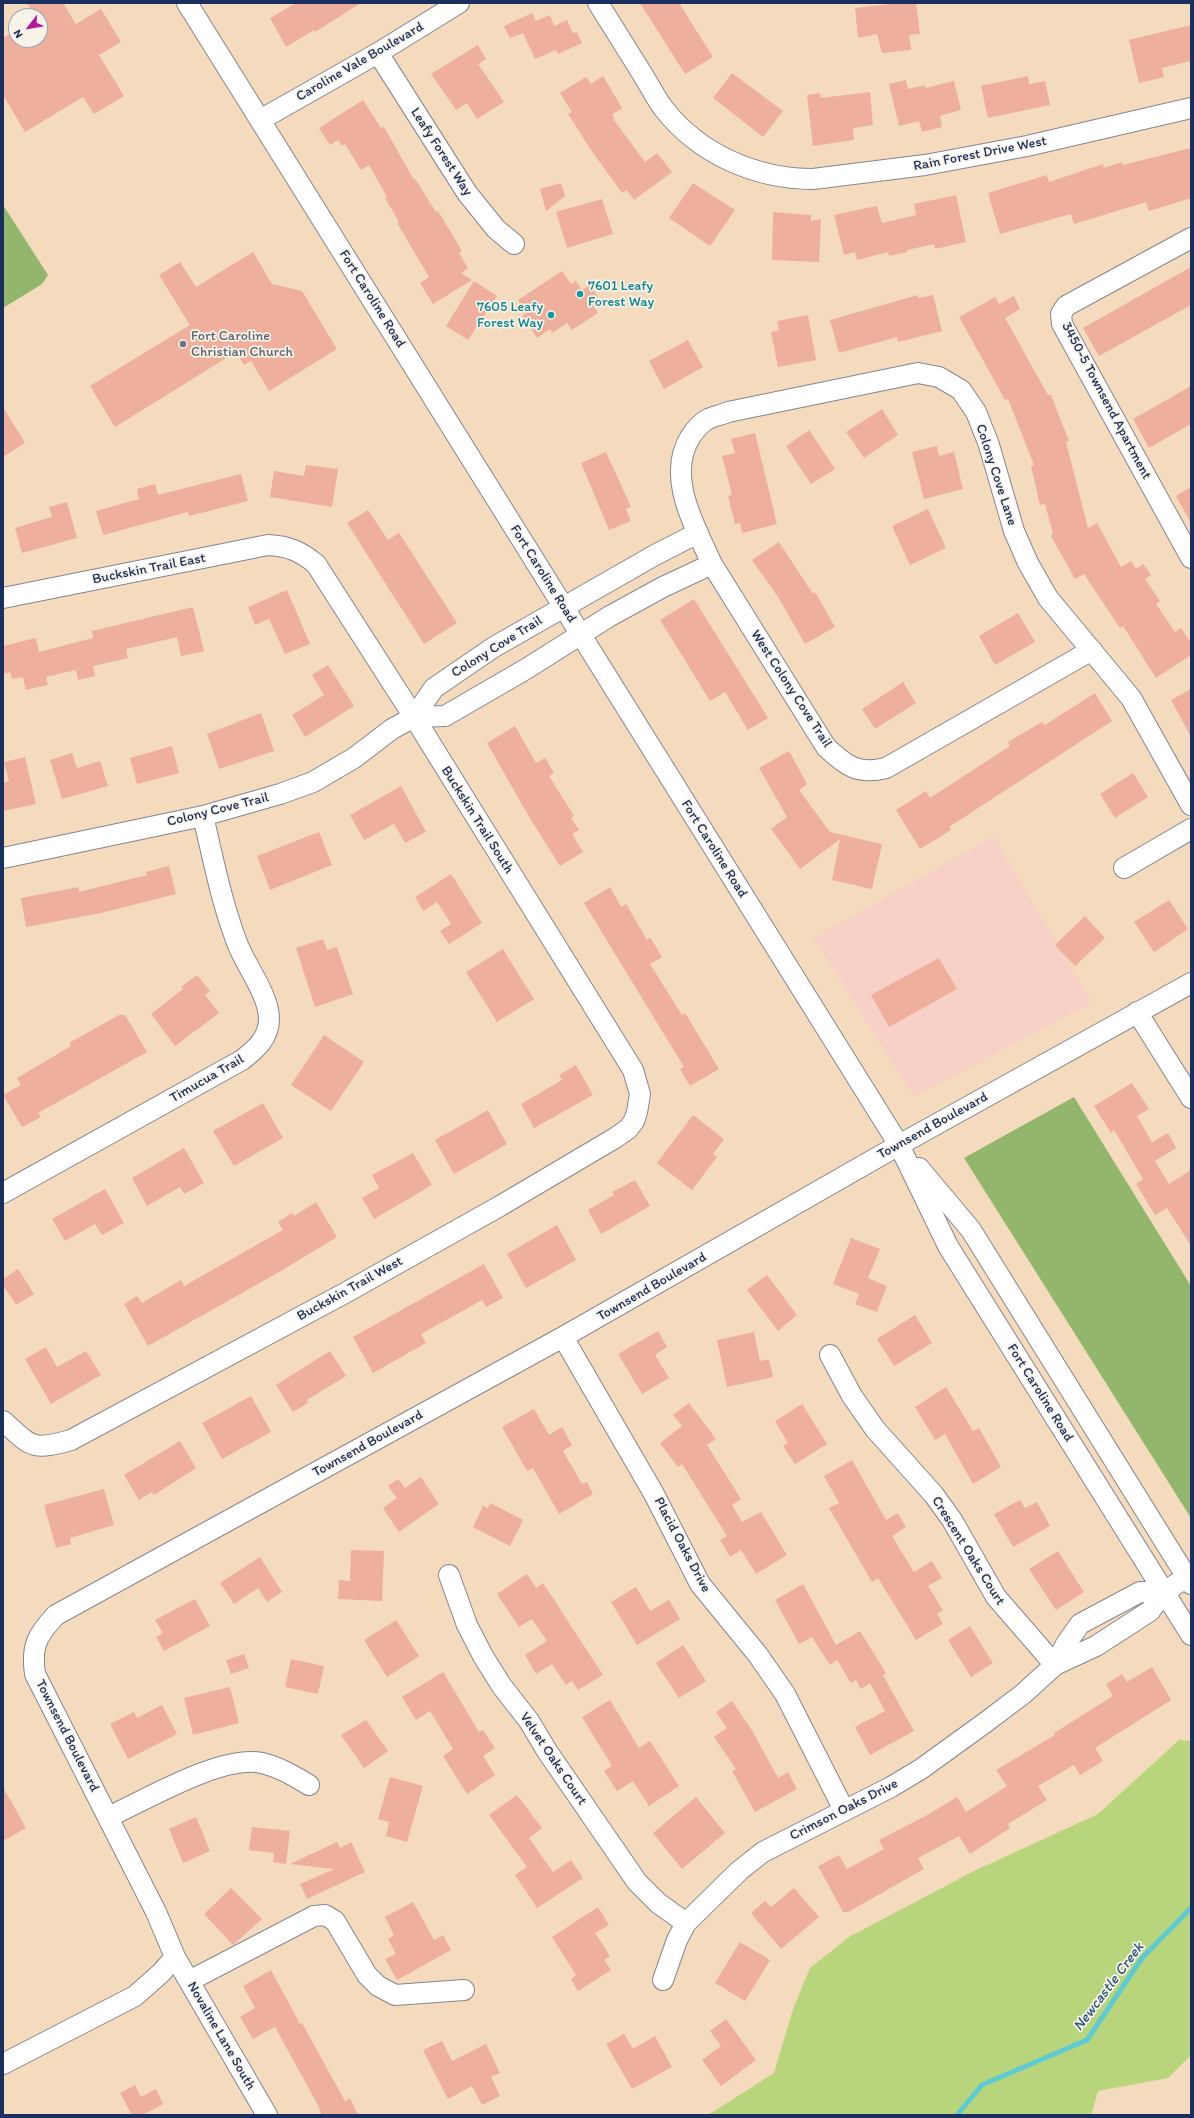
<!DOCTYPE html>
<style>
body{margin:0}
#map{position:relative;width:1194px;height:2118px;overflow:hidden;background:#f4dbbe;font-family:Itim,sans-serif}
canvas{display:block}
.frame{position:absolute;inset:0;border:4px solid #1b2f5e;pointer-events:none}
.north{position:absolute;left:8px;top:8px;width:40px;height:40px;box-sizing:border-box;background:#f7f3e8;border:1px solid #9fa5b1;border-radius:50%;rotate:239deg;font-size:11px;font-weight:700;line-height:16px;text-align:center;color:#1b2f5e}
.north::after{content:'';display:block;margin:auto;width:14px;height:18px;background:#b5179e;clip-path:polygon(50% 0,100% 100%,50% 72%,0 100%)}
</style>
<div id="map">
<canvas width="1194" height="2118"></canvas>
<div class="frame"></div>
<div class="north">N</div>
</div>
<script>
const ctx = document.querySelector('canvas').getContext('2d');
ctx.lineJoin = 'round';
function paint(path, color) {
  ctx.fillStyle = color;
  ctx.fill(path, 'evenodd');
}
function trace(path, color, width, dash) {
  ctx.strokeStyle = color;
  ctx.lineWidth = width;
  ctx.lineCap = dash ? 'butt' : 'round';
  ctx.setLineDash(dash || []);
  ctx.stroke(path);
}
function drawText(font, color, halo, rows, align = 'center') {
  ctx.font = font + ' Itim,sans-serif';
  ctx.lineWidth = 3.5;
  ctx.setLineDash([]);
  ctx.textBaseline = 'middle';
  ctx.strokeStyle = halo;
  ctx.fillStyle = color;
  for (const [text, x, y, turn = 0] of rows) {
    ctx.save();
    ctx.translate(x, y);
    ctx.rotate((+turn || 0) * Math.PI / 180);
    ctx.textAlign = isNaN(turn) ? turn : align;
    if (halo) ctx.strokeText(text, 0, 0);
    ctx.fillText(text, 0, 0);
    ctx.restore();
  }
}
const built = new Path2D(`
 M994,836L1092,1003L914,1097L813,938Z`);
const green = new Path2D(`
 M1179,1740L1191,1741V2055L1168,2078L1098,2091L1091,2115H708L774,2073L793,2009L810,1968L849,1937L972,1872L1098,1814Z`);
const forest = new Path2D(`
 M3,205L48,275L42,284L3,308Z
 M1074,1097L1191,1286V1518L964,1158Z`);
const stream = new Path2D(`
 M957,2115L982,2085L1087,2040L1142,1958L1191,1908`);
const building = new Path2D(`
 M27,3H63L76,24L101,9L121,42L99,55L124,96L94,114L83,97L25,132L3,95V38L16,30V40H40V16H35Z
 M296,3H361L315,32L314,30L286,47L270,18Z
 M640,3H679L713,57L685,74Z
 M899,3H916L920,34L909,35L911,50L882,53L877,34L858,38L855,8Z
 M532,13L536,21L550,15L554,26L567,20L573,33L577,32L582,43L558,54L556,50L535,59L523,33L510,38L504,26Z
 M1191,25V61L1162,68L1164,77L1139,83L1129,40Z
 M478,45L486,59L478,64L504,102L477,119L467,103L456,110L431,74Z
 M732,73L783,111L763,137L713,98Z
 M603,76L622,108L613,114L614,120L645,162L657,153L672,172L634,200L627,190L622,193L591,150L568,114L572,112L560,93L586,77L591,84Z
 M1028,76L1029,84L1045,81L1050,105L988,118L981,86Z
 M906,80L908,89L925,85L926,88L954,81L961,110L940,116L942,127L922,132L919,121L899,126L889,84Z
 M870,92L873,125L853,128L854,140L813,146L807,95L820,93L821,98Z
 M363,100L381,128L384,127L414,180L415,179L436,212L438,211L462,251L459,253L468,268L461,273L472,280L433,304L420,283L429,277L397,223L399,222L385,198L387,197L369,165L361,170L345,144L342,146L338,140L330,145L319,128Z
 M1191,148V198L1149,211L1146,202L1074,224L1071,214L1000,234L988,193L1047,175L1049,182L1103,164L1104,168L1122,162L1123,165Z
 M561,183L565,196L546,211L540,189Z
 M693,183L735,210L710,246L669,218Z
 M956,195L966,242L935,249L934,244L907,250V252L889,256L888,252L857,260L855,252L844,255L834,215L877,206L882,223L916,215L914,204Z
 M602,199L613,234L567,248L556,212Z
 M773,212L811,215V221L821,219L819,262L772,260Z
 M253,252L272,284L302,291L337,349L269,391L251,361L244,365L236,352L115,427L90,386L190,325L159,275L180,262L196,287Z
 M1191,267V305L1099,356L1083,328Z
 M562,271L571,284L576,281L582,290L590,285L598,297L591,302L598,313L572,330L567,323L552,333L550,329L537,338L522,316L526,313L518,300Z
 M474,281L497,296L468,340L446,326Z
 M918,295V298L933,295L942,331L898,342L897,337L839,353L830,320Z
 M1014,296L1020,309L1005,318L1048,395H1051L1069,441L1066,442L1088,528L1097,523L1121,567L1131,561L1136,569L1143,564L1151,575L1145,579L1160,601L1156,604L1175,632L1181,628L1191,643V655L1156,678L1123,626L1120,628L1084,574L1075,579L1051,536L1053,534L1045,504L1040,505L1031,466L1034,465L1008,399L1005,400L959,317L995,297L999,304Z
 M808,315L816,360L778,367L771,332L779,330L777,321Z
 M688,340L703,367L664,389L649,361Z
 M1191,386V424L1149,448L1133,419Z
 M3,407L25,443L3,457Z
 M882,409L898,435L864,458L846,432Z
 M809,430L835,469L811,484L786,446Z
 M755,433L777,524L742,533L740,523L735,524L728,496L732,495L722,456L735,453L731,439Z
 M937,446L939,456L954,452L963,489L924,499L912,452Z
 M606,452L631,507L626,509L631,521L609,530L581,463Z
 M306,465L338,469L332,507L270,497L274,471L304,476Z
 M241,474L248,501L189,516L188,512L103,535L96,511L139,499L137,489L155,484L158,495Z
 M1191,487V523L1176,496Z
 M67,502L77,538L22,553L15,528L52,517L49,507Z
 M928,509L946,548L910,565L892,526Z
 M368,510L388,540L399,533L457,623L424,644L347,523Z
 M779,542L813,594L815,592L835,627L805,644L778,597L752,560Z
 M287,590L310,644L285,654L269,619L255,625L248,607Z
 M694,599L768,718L748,730L725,692L710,701L660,620Z
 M193,607L204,651L181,656L177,637L126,649L128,658L93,666L95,676L78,680L76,670L46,677L48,685L26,690L23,677L12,679L10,672L3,674V646L36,638L39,652L93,638L92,631Z
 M1018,613L1035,642L995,665L979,636Z
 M328,665L354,706L305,737L292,715L324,695L312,675Z
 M903,682L916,703L875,729L862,709Z
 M1191,689V737L1171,700Z
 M1095,693L1112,721L949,827L951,830L920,849L896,810L926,791L930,798L1010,746L1008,742L1042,722L1045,725Z
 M261,713L274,751L219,769L207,734Z
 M515,726L536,763L545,758L554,773L549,776L574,816L571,818L579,830L572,834L583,852L560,866L528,815L487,743Z
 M172,746L179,773L137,784L130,758Z
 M789,751L807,784L799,790L830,832L882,844L872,889L832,880L840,839L800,869L771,829L787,817L759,768Z
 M72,753L77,768L100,761L108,786L62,799L50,760Z
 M25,757L36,804L3,811V783L9,781L4,762Z
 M1133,773L1148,797L1115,818L1100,794Z
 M401,786L426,832L405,843L394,824L364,840L350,815Z
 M319,832L332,865L270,890L257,856Z
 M169,866L176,894L101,913L26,927L21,898L79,887V892L147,875L146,872Z
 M451,874L482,923L449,944L440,931L451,924L437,902L423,911L415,897Z
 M610,887L621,907L626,904L647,940L650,937L662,957L650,964L682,1015L685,1013L719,1069L690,1086L680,1069L684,1067L584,903Z
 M1169,900L1188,929L1154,952L1134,922Z
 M1085,916L1105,938L1075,966L1055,945Z
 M323,939L327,950L337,947L353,994L315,1007L296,948Z
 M503,949L534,999L497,1022L466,972Z
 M939,958L957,989L889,1027L871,995Z
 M197,975L210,991L205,995L219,1013L175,1046L151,1014L183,989L181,987Z
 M119,1015H125L147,1052L38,1113L41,1117L22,1127L3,1095L21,1085L17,1078L71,1046L69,1043Z
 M324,1035L364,1062L331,1111L291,1085Z
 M576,1065L593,1095L534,1128L521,1104L562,1080L559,1075Z
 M1132,1083L1149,1109L1137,1116L1152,1142L1168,1133L1176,1148L1155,1161L1169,1184L1191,1170V1246L1167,1208L1155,1215L1136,1184L1143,1179L1114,1130L1111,1133L1094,1106Z
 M263,1103L283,1138L234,1166L213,1131Z
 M488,1110L507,1144L454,1174L435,1140Z
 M693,1115L724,1139L713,1154L717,1157L692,1190L657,1163Z
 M184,1148L204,1183L184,1194L180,1187L147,1206L132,1178Z
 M413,1153L432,1185L374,1219L362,1198L379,1188L372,1175Z
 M635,1180L650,1206L601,1234L588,1210L614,1195L612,1192Z
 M105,1189L124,1223L102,1235L95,1224L65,1241L52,1219Z
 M316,1202L337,1237L279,1272L148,1346L124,1304L137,1296L142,1303L181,1280L184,1286L283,1230L278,1222L292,1213L294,1216Z
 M557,1225L576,1260L526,1288L507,1254Z
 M851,1238L880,1249L868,1278L887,1286L877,1312L855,1304L859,1294L833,1284Z
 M484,1264L503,1298L486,1307L482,1300L421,1334L426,1343L373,1373L353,1337Z
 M18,1269L34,1294L16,1305L3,1285V1279Z
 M767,1275L797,1315L778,1331L747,1290Z
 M915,1315L932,1343L894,1366L877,1339Z
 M658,1331L667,1347L655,1355L669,1378L642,1394L618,1354Z
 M754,1332L760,1361L769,1359L773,1377L727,1387L717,1340Z
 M46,1347L57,1367L86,1351L101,1375L51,1404L25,1359Z
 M330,1351L346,1376L307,1400L308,1403L293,1412L276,1385Z
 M946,1387L973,1431L979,1428L1001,1467L973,1484L945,1434L935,1440L915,1407Z
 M251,1396L271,1432L222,1459L202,1423Z
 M689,1403L716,1439L707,1445L741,1499L732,1505L742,1522L761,1512L787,1555L756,1574L741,1550L730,1557L720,1540L727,1536L682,1464L678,1467L660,1443L682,1426L673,1415Z
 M802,1404L827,1444L795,1464L783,1446L788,1443L775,1421Z
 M534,1409L549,1435L562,1427L572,1445L563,1451L582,1484L587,1482L593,1494L559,1514L533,1468L527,1471L502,1427Z
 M180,1441L196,1468L154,1495L152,1492L139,1500L124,1475Z
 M852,1460L886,1520L898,1513L906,1527L892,1536L914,1572L932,1561L942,1578L928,1586L943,1610L937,1614L943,1624L916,1640L878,1578L872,1582L829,1508L839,1503L824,1476Z
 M421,1477L439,1504L399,1532L383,1508L397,1498L388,1486L398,1479L405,1488Z
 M104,1489L114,1525L70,1538L71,1544L56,1548L44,1505Z
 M1020,1500L1025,1508L1037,1502L1050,1526L1013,1547L994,1514Z
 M490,1503L523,1520L510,1546L473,1527L483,1506L488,1508Z
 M351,1550L384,1551L382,1601L338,1599L339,1580L350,1581Z
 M1058,1551L1084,1592L1056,1610L1029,1569Z
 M260,1557L282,1592L267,1602L258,1588L234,1604L220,1583Z
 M527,1574L536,1588L543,1583L603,1675L578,1690L572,1681L566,1685L552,1664L536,1674L525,1655L547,1641L532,1619L519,1627L497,1594Z
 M803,1584L836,1645L860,1631L886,1673L883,1675L914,1731L870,1755L855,1727L885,1711L870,1683L861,1689L856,1680L851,1683L837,1660L830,1665L812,1637L799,1644L775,1600Z
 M636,1587L650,1611L669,1600L680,1619L637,1645L611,1602Z
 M195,1599L210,1626L164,1651L156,1637L163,1633L155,1620Z
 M396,1620L419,1656L387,1677L364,1640Z
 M970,1626L993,1663L971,1677L948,1640Z
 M683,1645L706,1681L679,1698L656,1663Z
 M244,1654L249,1668L231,1674L226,1660Z
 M291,1659L324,1666L318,1694L285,1687Z
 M1152,1667L1171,1700L1095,1748L1103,1761L1080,1775L1074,1765L1038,1786L1047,1800L1008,1824L1010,1828L970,1854L959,1836L918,1858L924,1869L848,1912H843L818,1866L839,1855L847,1869L884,1849L879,1840L929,1814L957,1797L966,1812L1007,1786L996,1770L1055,1735L1054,1733L1113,1696L1106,1684L1122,1674L1127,1682Z
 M443,1672L479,1732L483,1730L495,1748L483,1756L495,1775L467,1794L443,1756L453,1749L430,1711L416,1720L402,1697Z
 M230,1687L239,1723L193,1735L184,1698Z
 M610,1700L639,1748L650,1741L679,1786L649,1806L633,1781L617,1791L604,1771L612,1766L582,1717Z
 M732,1701L753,1732L778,1778L788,1772L797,1789L755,1812L732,1771L736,1769L714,1737L727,1728L716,1712Z
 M162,1705L177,1734L128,1759L110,1724L134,1712L137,1718Z
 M366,1720L388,1751L364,1768L341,1735Z
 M390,1777L423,1786L407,1842L386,1836L389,1822L378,1819Z
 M3,1787L26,1828L3,1841Z
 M517,1795L542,1828L529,1838L553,1872L571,1860L583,1878L537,1908L515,1875L527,1867L489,1815Z
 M696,1797L725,1833L682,1869L653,1833Z
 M196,1817L210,1851L183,1863L169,1829Z
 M252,1827L290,1831L286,1864L273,1862L274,1853L249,1850Z
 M337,1842L340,1848L351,1842L365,1872L307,1899L300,1884L334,1869L290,1864Z
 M231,1888L262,1919L233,1945L204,1914Z
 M794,1888L819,1917L781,1949L751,1913L765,1901L771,1907Z
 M413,1902L434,1940L443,1935L451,1950L397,1980L385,1959L396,1954L388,1939L394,1935L385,1917Z
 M598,1907L609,1925L595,1933L610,1956L604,1960L611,1970L578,1991L571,1979L576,1975L552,1937Z
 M740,1942L770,1960L745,2001L715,1983Z
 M271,1970L300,2024L302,2023L345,2101L350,2098L358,2115H317L321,2113L318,2105L275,2027L253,2039L240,2017L255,2008L243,1986Z
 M726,2019L756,2060L721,2086L702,2060L721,2046L710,2031Z
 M624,2034L633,2049L655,2036L672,2067L632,2089L606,2044Z
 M442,2041L452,2061L486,2044L500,2073L491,2077L500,2096L482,2105L472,2086L448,2099L423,2050Z
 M135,2085L141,2097L156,2089L163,2104L142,2115H132L120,2093Z`);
const minor = new Path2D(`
 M187,3L899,1145L948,1246L1191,1635
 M598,3C613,27 628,51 643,75C650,86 656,99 664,109C699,154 756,179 813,179L925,165L1027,146L1191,108
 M378,53L467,193L496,229L514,244
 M260,120L378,53L459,3
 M1191,238L1066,306L1061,314L1062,324L1191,558
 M3,598L268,545C288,546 300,551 316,564L414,717L633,1070L640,1094L637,1112L634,1121L628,1129L615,1138L500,1206L345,1293L71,1440C31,1451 32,1447 3,1421
 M1092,650L886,768C858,775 846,766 826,747L712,564C695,526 665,476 691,436C695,430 701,423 708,419C714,416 722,415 728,412L918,373L939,377L961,390L976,412L989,445L1014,531L1028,563L1048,598L1131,698L1191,805
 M414,717L445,716L526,669L610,616L663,587L712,564
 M3,858L203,816L280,794L313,782L354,758L392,729L414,717L434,688L494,647L655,555L698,533
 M1124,868L1191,829
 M1137,1012L1191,1098
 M919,1168L971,1230L1191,1584
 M3,1193L242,1060C256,1049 269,1038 269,1019C269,994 244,964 236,940C221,900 213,858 203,816
 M563,1337L654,1494L700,1584L758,1655L785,1694L844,1810
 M830,1355L852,1396L875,1429L934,1495L952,1520L996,1597L1055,1665
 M449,1575L467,1625L483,1656L501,1685L529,1721L547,1751L637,1882L658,1903L686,1923
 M1055,1665L1066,1644L1080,1624L1140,1592H1164
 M108,1817C146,1800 222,1754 262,1763C279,1767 294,1776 309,1785
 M663,1980L677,1940L686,1923L739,1871L763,1852L891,1787L921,1769L986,1722L1023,1694L1055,1665L1096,1646L1150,1611L1164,1592L1187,1577
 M189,1981L314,1916L325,1915L335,1921L367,1975L378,1986L395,1995L464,1990
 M3,2064L135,1996L161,1973L175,1957
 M267,2115L175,1957L156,1912L35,1674C31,1646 37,1635 56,1615L563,1337L899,1145L1191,983`);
const markers = [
 [580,294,4,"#0f9aa8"],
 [551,315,4,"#0f9aa8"],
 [183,344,4,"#6b7280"]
];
const streetNames = [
 ["Caroline Vale Boulevard",360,62,-30],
 ["Leafy Forest Way",441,152,57],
 ["Rain Forest Drive West",980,154,-11],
 ["Fort Caroline Road",372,299,58],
 ["3450-5 Townsend Apartment",1106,401,62],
 ["Colony Cove Lane",996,475,72],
 ["Buckskin Trail East",149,569,-11],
 ["Fort Caroline Road",543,574,58],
 ["Colony Cove Trail",497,647,-32],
 ["West Colony Cove Trail",791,689,57],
 ["Colony Cove Trail",218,810,-14],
 ["Buckskin Trail South",477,820,58],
 ["Fort Caroline Road",714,849,58],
 ["Timucua Trail",207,1079,-30],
 ["Townsend Boulevard",933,1126,-29],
 ["Townsend Boulevard",652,1287,-30],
 ["Buckskin Trail West",350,1289,-29],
 ["Fort Caroline Road",1040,1393,58],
 ["Townsend Boulevard",368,1444,-29],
 ["Placid Oaks Drive",682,1545,62],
 ["Crescent Oaks Court",968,1551,58],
 ["Townsend Boulevard",67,1736,63],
 ["Velvet Oaks Court",553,1759,56],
 ["Crimson Oaks Drive",844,1810,-27],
 ["Novaline Lane South",221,2036,60]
];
const cultureNames = [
 ["7601 Leafy",588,286],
 ["Forest Way",588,302],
 ["7605 Leafy",543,307,"right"],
 ["Forest Way",543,323,"right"]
];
const worshipNames = [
 ["Fort Caroline",191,336],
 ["Christian Church",191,352]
];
const waterNames = [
 ["Newcastle Creek",1109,1987,-53]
];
paint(built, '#f7d1c6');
paint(green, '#b9d57b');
paint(forest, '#92b66b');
trace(stream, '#5dcad4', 5);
paint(building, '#efaf9d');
trace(minor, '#88858e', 22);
trace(minor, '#fff', 20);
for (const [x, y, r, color] of markers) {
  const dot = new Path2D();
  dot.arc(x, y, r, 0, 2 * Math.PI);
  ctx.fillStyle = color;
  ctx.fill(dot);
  trace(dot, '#f7f3e8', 1.5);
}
drawText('14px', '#1b2f5e', '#f7f3e8', streetNames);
drawText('14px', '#0d838f', '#f7f3e8', cultureNames, 'left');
drawText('14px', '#5b616d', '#f7f3e8', worshipNames, 'left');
drawText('italic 15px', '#2c567c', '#f7f3e8', waterNames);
</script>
